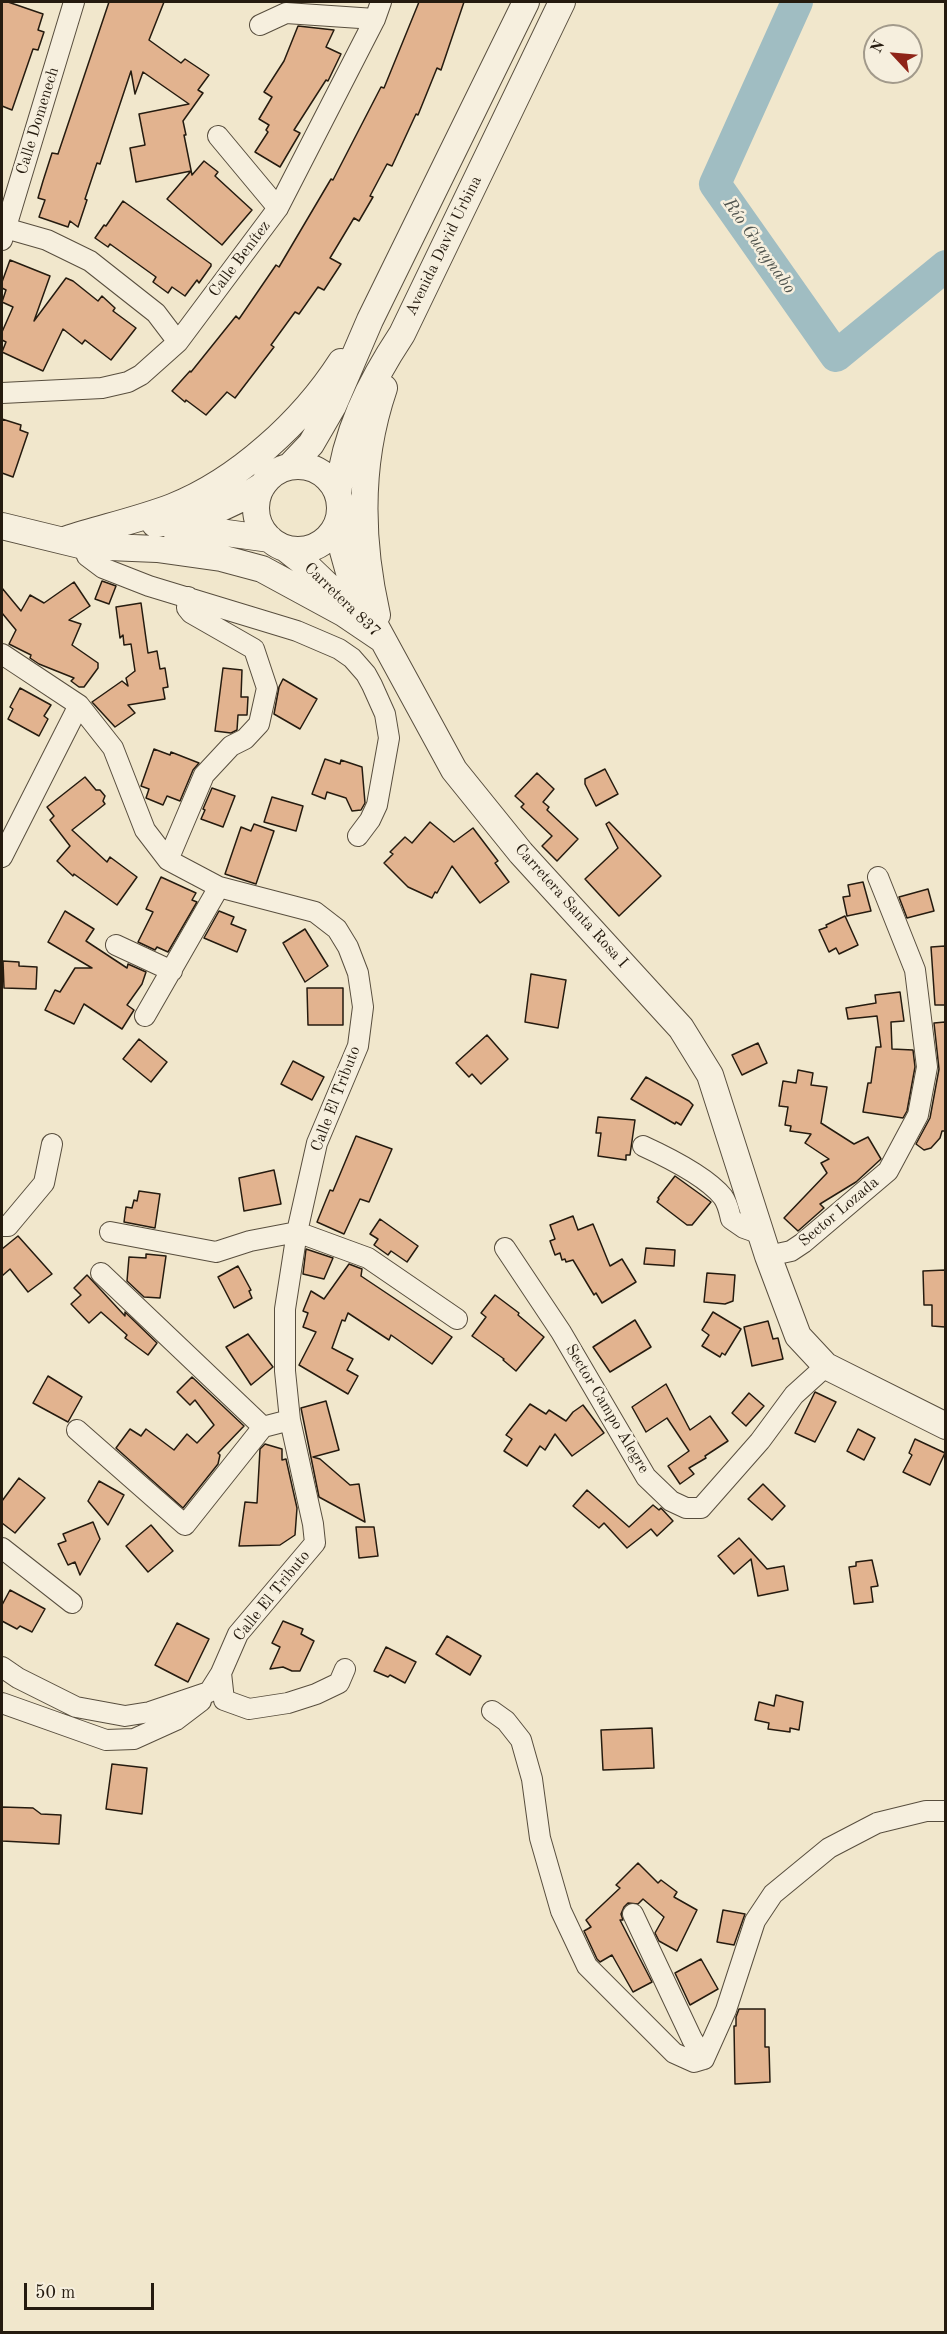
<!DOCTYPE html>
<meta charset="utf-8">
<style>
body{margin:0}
#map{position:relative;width:947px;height:2334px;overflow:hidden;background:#f1e7cc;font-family:"Old Standard TT",serif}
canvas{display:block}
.frame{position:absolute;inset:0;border:3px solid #251b0f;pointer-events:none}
.north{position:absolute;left:863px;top:24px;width:60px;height:60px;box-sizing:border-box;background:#f6efde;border:2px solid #a29a8b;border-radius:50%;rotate:296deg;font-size:16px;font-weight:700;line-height:24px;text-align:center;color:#251b0f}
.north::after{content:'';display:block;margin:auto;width:21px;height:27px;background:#8f2418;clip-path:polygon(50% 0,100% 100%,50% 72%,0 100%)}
.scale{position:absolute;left:24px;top:2283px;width:130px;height:27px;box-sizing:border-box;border:3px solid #251b0f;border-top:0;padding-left:8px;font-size:18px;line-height:21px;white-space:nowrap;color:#251b0f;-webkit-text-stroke:4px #f6efde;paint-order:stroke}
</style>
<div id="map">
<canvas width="947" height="2334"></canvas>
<div class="frame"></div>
<div class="north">N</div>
<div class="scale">50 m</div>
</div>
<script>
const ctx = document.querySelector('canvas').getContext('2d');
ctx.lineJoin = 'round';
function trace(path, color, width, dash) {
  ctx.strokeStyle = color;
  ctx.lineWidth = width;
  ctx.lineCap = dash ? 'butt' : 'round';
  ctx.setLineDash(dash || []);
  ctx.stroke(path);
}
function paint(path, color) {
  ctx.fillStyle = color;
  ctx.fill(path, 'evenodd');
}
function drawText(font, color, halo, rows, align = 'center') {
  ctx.font = font + ' "Old Standard TT",serif';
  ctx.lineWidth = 5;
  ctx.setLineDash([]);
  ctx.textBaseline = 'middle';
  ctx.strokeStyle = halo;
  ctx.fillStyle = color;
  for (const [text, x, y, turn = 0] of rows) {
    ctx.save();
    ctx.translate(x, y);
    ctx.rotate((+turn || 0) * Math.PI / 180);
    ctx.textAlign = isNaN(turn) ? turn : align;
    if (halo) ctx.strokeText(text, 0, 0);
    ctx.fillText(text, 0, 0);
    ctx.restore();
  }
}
const river = new Path2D(`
 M797,2L715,184L836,356L946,266`);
const building = new Path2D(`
 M2,2H8L43,14L38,30L44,32L38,50L33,49L12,110L2,106Z
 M109,2H164L149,40L181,63L185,59L209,75L198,90L203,93L183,121L186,135H184L192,175L204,161L218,172L215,176L252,210L222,245L167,199L191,171L136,182L130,148L145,145L139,114L189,104L143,72L135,94L131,71L100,164L97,163L85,199L87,200L78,227L70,221L68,227L39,217L45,200L38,198L43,181L52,153L58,154Z
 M419,2H464L441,70L437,68L418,115L416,114L392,166L387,164L370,196L373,197L359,221L354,218L330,258L341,264L324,290L318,287L299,314L295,312L271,345L274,347L235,398L227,392L206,415L186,400L185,402L172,391L190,371L191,372L236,316L239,319L276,265L279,267L331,179L333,180L381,87L384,88Z
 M298,26L334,30L326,47L341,54L328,81L326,80L294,130L300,133L280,167L255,152L268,132L266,130L269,125L259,119L272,97L264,92L284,61Z
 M123,201L211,264V266L199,283L197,280L185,296L172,287L168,293L153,282L156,277L110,244L108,247L95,238L104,225L106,226Z
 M10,260L50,276L34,321L66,278L73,281L98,301L102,296L115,308L113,311L136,328L111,360L85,340L82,344L63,329L43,371L2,352L6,342L2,340V332L13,307L2,302L6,290L2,288V282Z
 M2,419L21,425L20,430L28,433L13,477L2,473Z
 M102,581L116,586L109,604L95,599Z
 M74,582L90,606L69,620L81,624L72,645L98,663V668L84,687H79L71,681L74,678L39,664L30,658L31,655L9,644L16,630L2,613V588L21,611L30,595L44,603Z
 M141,603L148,653L157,651L160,669L165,668L168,687L163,688L165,699L128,705L135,713L115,727L92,702L122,681L128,686L126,678L135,671L131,644L124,645L123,635L120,638L116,607Z
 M223,668L242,670L241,697H248L247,715H238L237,730L231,733L215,731Z
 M283,679L317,699L300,729L274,714L279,687Z
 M20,688L51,705L44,716L48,719L39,736L8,719L13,709L10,707Z
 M154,749L170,755L171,752L199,763L193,770L180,801L167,796L163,805L146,798L149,789L141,786Z
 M325,759L340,764L341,760L362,767L365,803L361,810L352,811L346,798L327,792L325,799L312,794Z
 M605,769L618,794L596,806L585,784V779Z
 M537,773L554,789L543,802L549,807L547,810L578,839L557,861L542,846L552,836L521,807L524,804L515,796Z
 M85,777L96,790H100L105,796L103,801L105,804L72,830L107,862L110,857L137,877L117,905L74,874L73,876L57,861L70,846L50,820L54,816L47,807Z
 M212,788L235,796L223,827L201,819L205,810L203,809Z
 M272,797L303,806L296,831L264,822Z
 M430,822L454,842L473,828L498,861L495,863L509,882L480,903L452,866L437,893L435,892L432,898L408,887L384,863L393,854L390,852L405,837L412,843Z
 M609,822L661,876L619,916L585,879L618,848L606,824Z
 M254,824L274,831L256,884L225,874L241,827L251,831Z
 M161,877L196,893L192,900L197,902L168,952L157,947L155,950L138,942L153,912L146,909Z
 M863,882L871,911L847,916L843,897L850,896L848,885Z
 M928,889L934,911L907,918L899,897Z
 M65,911L94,929L86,941L127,968L128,964L146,972L142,984L127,1005L134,1010L122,1029L84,1004L74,1024L45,1010L55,990L60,992L75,968H92L48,942Z
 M219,911L234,917L231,924L246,930L237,952L204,938Z
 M845,916L858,945L839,954L836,948L829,952L819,930L827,927L826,925Z
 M305,929L328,966L305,982L283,943Z
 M945,946V1005H935L931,947Z
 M3,961L19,962V966L37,967L36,989L4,988Z
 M531,974L566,980L558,1028L525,1022Z
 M307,988H343V1025H308Z
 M900,992L904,1021L891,1022L892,1049L913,1050L915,1067L907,1111L903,1118L863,1112L868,1083H871L876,1047H881L877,1016L848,1019L846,1008L876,1003L875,995Z
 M945,1022V1131H942L940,1138L931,1148L924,1150L916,1144L930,1118L939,1069L934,1023Z
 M487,1035L508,1059L481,1084L472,1074L469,1077L456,1063Z
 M139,1039L167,1062L151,1082L123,1059Z
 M758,1043L767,1063L742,1075L732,1055Z
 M293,1061L324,1077L312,1100L281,1084Z
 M798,1070L813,1073L811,1085L827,1087L821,1123L854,1144L868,1137L881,1159L856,1182L820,1204L824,1208L798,1231L784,1218L827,1173L821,1163L829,1159L805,1143L811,1134L790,1131L791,1126L785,1125L788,1107L779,1106L783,1081L796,1083Z
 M646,1077L689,1101L693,1105L681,1125L676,1122L675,1124L631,1099Z
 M598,1117L635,1120L630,1155H626V1160L598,1156L601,1133H596Z
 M356,1136L392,1149L369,1202L360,1199L344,1234L317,1222L330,1190L333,1191Z
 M274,1170L281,1204L244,1211L239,1178Z
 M675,1176L711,1202L692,1225H687L657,1202L659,1199L658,1198Z
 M139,1191L160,1194L155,1228L124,1222L126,1207L132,1208L134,1200L137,1201Z
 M573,1216L578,1230L593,1224L610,1266L622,1259L636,1282L602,1303L596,1293L594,1295L573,1260L566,1262L565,1259L562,1260L560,1253L555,1255L550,1241L555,1239L550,1225Z
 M380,1219L418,1246L407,1262L391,1251L388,1255L374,1245L378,1239L370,1234Z
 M18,1236L52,1274L28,1292L10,1269L2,1276V1249Z
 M646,1248L675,1250L674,1266L644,1264Z
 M306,1249L333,1258L324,1279L303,1274Z
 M146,1254L166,1256L160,1298L144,1297L127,1281L129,1257L146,1258Z
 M349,1264L362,1269L361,1276L452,1337L432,1364L391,1335L389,1340L348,1313L345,1321L342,1320L332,1348L353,1359L347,1370L358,1376L348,1394L299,1365L316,1332L303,1327L308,1313L303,1311L311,1291L324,1299Z
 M238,1266L251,1290L249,1291L252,1298L234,1308L218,1277Z
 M945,1270V1327L932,1326V1305H924L923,1271Z
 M707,1273L735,1275L733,1301L725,1304L704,1302Z
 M87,1275L125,1316V1312L157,1343L148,1355L125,1338L127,1335L101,1312L89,1323L71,1304L81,1295L74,1288Z
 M495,1295L519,1313L518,1315L544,1337L516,1371L503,1360L504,1359L472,1336L486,1317L481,1313Z
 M713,1312L741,1329L725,1355L722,1353L720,1357L702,1346L709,1335L702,1330Z
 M635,1320L651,1347L610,1372L593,1347Z
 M768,1321L773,1339L778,1338L783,1359L752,1366L744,1327Z
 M248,1334L273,1367L251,1385L226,1347Z
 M48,1376L82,1397L68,1422L33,1403Z
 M192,1377L244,1426L218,1453L220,1455L218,1464L183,1508L116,1448L130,1429L141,1436L146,1429L174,1450L187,1434L197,1443L214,1425L195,1400L190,1405L177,1392Z
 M666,1384L690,1430L710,1416L728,1441L705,1456L706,1458L689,1468L694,1474L680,1484L668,1466L689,1451L667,1418L646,1432L632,1407Z
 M815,1392L836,1402L815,1442L795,1433Z
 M749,1393L764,1406L746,1426L732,1413Z
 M326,1401L339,1450L313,1457L320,1459L350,1485L359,1484L365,1522L319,1497L301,1408Z
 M530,1404L546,1414L549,1410L566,1421L573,1412L583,1405L604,1433L572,1456L555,1434L545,1450L540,1446L527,1466L504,1451L512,1439L506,1435Z
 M858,1429L875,1438L864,1460L847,1451Z
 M915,1439L945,1453L930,1485L903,1472L912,1455L909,1453Z
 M265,1444L282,1449V1460L286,1459L297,1508L295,1535L280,1545L239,1546L245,1502L257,1503L260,1449Z
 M19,1478L45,1498L15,1533L2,1523V1501Z
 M99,1481L124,1495L108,1525L88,1501Z
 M763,1484L785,1506L772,1520L748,1499Z
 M587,1490L629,1527L653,1505L659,1510L661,1508L673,1521L657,1536L651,1529L627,1548L604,1523L599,1528L573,1506Z
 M93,1522L100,1539L80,1575L75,1562L68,1565L58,1544L66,1541L63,1534Z
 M151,1525L173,1551L148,1572L126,1546Z
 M356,1527H374L378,1556L359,1558Z
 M739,1538L767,1569L784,1566L788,1590L758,1596L751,1559L734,1574L718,1556Z
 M872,1560L878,1586L871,1587L873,1602L854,1604L849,1567L856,1566V1562Z
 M10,1590L45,1609L32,1632L20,1626L17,1629L2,1621V1605Z
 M283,1621L303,1629L301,1634L314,1641L300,1671H292L283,1667L270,1669L280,1647L272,1643Z
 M177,1623L209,1639L188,1682L155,1665Z
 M447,1636L481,1656L470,1675L436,1654Z
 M386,1647L416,1662L405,1683L390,1675L388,1677L374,1671Z
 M776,1695L803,1702L799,1730L790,1728V1732L768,1729L769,1723L755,1720L759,1702L774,1706Z
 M652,1728L654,1768L603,1770L601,1730Z
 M112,1764L147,1768L142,1814L106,1809Z
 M2,1807L33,1808L41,1814L61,1815L59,1844L2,1841Z
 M638,1863L658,1883L661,1880L677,1892L674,1897L697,1910L677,1951L659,1941L655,1933L664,1917L643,1899L638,1904L628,1903L624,1907L621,1914L623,1920H620L652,1982L633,1992L612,1955L600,1962L597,1959L584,1931L591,1927L586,1920L620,1888L616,1885Z
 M723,1910L745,1914L734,1945L717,1942Z
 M701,1959L718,1989L690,2005L675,1973Z
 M739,2009H765V2047H769L770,2082L735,2084L734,2026H736V2017Z`);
const minor = new Path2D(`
 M260,25L286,13L375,19
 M218,136L278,208
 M5,228L47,240L90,261L156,313L178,342
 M2,240L74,2
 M2,393L102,388L128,382L141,375L178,342L278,208L375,19L381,2
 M84,546L87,556L103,568L149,586L297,631L339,649L352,658L366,674L372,685L385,714L389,738L377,805L370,820L358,836
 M2,654L79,705L113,748L145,830L168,860L219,887L315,912L337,929L348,947L358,973L363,1007L358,1046L317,1143L297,1232L285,1309V1371L290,1420L313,1524L315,1543L238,1634L221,1673L209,1692L150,1712L125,1716L76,1707L18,1678L2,1667
 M2,857L79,705
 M168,860L204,775L231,746L245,739L259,724L267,688L254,649L191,613L187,608L188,597
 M116,945L172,971
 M145,1016L219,887
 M643,1146C667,1157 707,1177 723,1197C728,1204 729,1211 731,1219L744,1228L761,1234
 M2,1226H8L44,1183L52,1144
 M110,1232L216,1252L250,1241L297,1232L368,1258L457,1319
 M505,1248L561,1332L646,1477L671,1501L686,1508H701L760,1441L794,1395L826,1366
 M768,1256L791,1251L803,1243L888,1171L918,1115L927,1067L915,970L878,877
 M101,1273L263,1427
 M77,1430L185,1525L263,1427L290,1420
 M2,1548L72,1603
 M221,1673L224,1700L249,1709L288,1703L316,1694L339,1683L345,1669
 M2,1703L106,1740L134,1739L176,1720L201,1701
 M492,1711L506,1721L521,1740L532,1779L540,1838L561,1911L587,1966L674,2053L694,2062L704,2059L726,2010L755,1921L773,1894L829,1848L877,1823L926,1811H946
 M633,1914L692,2039L704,2059`);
const tertiary = new Path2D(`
 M256 508a42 42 0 1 1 84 0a42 42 0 1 1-84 0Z
 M290,466L311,444L333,406L370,320L526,2
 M338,493C345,433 369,384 402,334L562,2
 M339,519L343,551L352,583L454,770L521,853L681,1028L710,1075L768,1256L798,1336L826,1366L946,1426
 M155,524C200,517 224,511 263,485
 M2,526L84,546L157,549L221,558L262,569L343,613L380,638
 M177,534L212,531L270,539
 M67,539C101,528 138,520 172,507C238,481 303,421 341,362
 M285,548L304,563L349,606
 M377,615C360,540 359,461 384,388`);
const streetNames = [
 ["Calle Domenech",38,121,-73],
 ["Avenida David Urbina",444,246,-64],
 ["Calle Benítez",240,259,-53],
 ["Carretera 837",342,600,44],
 ["Carretera Santa Rosa I",571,906,48],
 ["Calle El Tributo",336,1099,-69],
 ["Sector Lozada",839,1212,-40],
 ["Sector Campo Alegre",607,1409,59],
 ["Calle El Tributo",272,1596,-51]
];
const waterNames = [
 ["Río Guaynabo",759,246,55]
];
trace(river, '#a0bdc2', 32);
paint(building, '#e2b38f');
trace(building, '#251b0f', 1.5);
trace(minor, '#584e3e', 22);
trace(tertiary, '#584e3e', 28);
trace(minor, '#f6efde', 20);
trace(tertiary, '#f6efde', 26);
drawText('16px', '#251b0f', '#f6efde', streetNames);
drawText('italic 18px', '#50544e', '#f6efde', waterNames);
</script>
